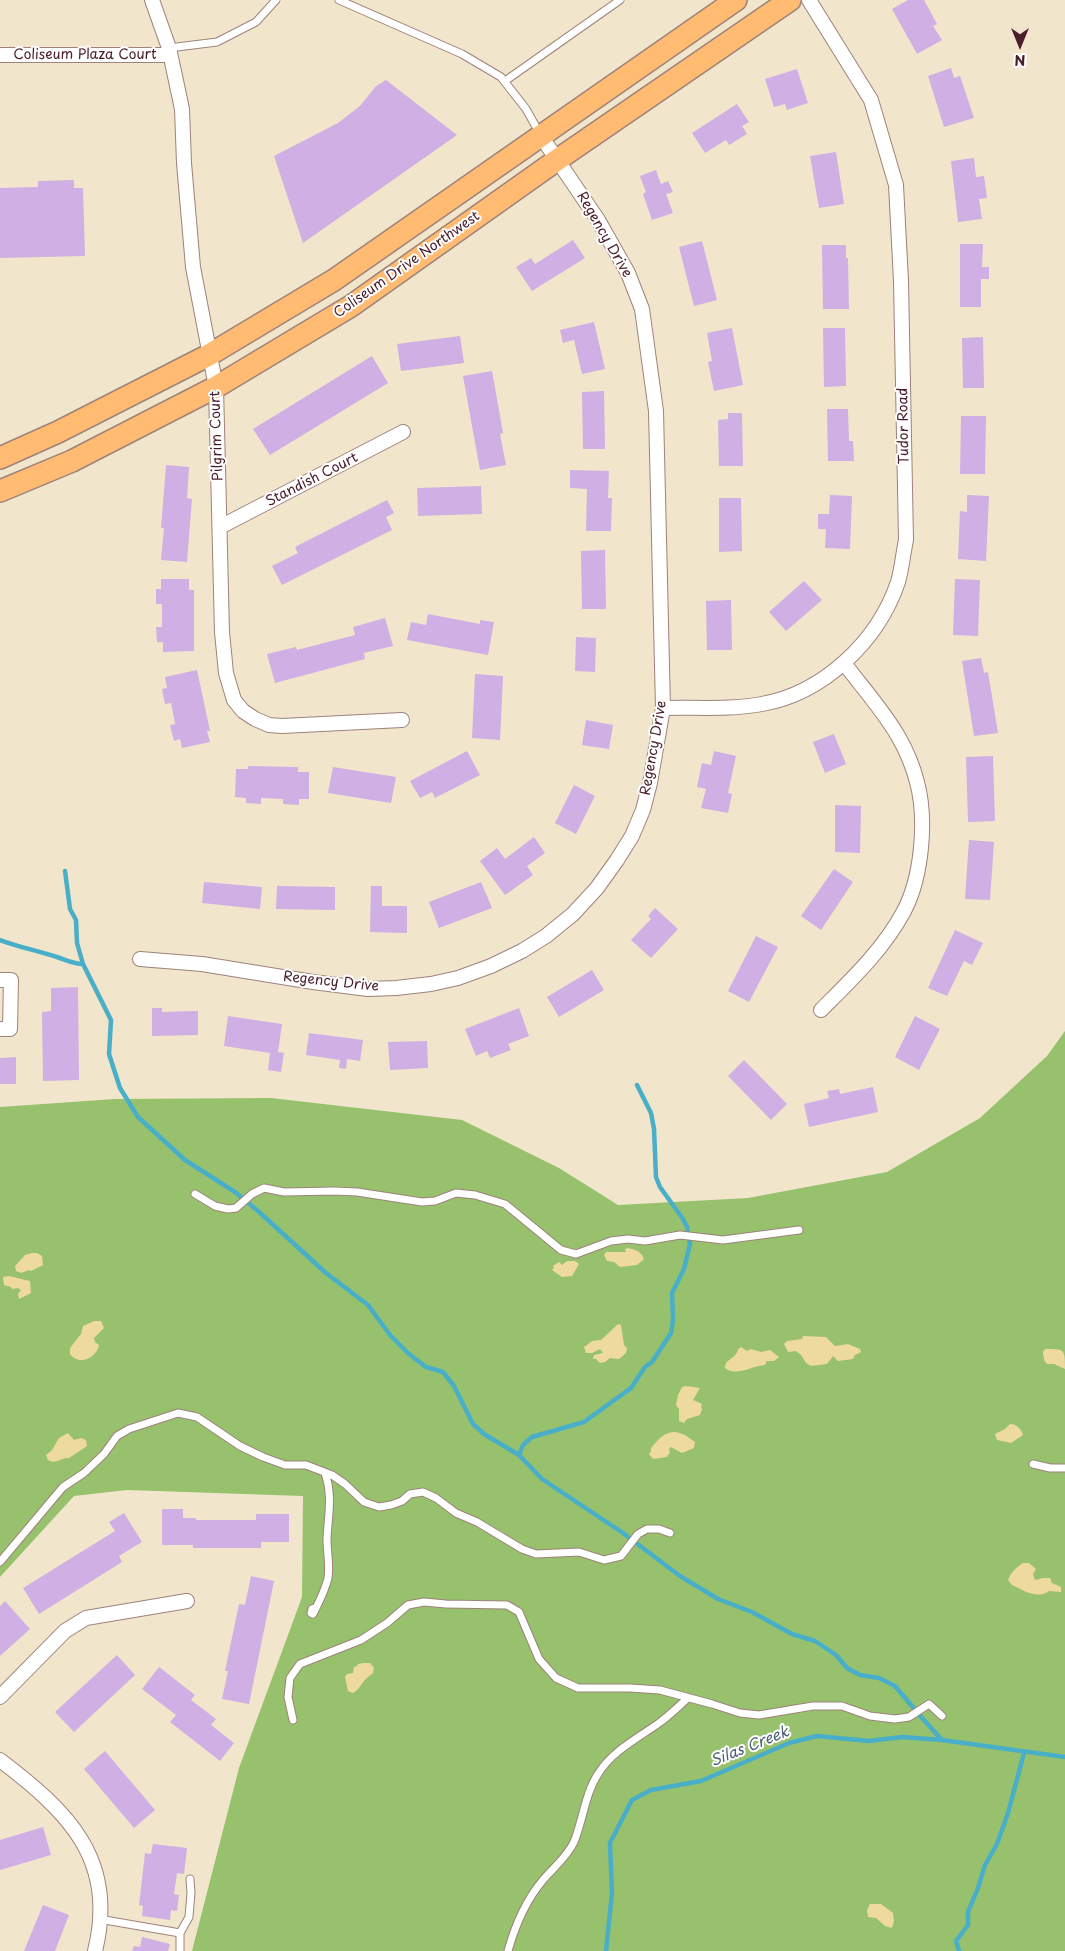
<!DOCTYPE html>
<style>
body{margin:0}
#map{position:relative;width:1065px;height:1951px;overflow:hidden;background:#f1e6cb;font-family:"Playpen Sans",sans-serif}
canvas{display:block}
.north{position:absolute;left:995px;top:20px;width:50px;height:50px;-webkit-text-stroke:4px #fff;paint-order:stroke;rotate:180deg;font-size:14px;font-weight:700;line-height:20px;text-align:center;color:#4a1f2b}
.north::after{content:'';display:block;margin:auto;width:18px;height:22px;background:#4a1f2b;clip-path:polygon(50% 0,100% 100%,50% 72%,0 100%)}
</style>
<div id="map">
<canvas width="1065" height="1951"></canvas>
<div class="north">N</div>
</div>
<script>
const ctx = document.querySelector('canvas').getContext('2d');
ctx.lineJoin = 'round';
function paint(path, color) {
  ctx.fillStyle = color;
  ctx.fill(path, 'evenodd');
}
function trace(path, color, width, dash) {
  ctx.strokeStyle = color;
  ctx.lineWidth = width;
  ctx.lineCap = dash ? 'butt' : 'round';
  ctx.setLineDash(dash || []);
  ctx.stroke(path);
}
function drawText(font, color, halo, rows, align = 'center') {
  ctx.font = font + ' "Playpen Sans",sans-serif';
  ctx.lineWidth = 4;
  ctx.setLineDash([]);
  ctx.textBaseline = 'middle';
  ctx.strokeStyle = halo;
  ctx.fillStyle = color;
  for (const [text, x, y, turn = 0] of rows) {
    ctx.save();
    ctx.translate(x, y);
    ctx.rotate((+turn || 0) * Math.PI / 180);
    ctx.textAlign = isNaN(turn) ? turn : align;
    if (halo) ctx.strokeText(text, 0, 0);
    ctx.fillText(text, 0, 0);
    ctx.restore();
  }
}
const green = new Path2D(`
 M1065,1031V1951H192L239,1768L302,1597L303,1496L127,1490L74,1496L0,1577V1107L115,1099L271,1098L462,1120L559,1168L618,1205L748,1198L887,1172L980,1118L1047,1056Z`);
const sand = new Path2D(`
 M628,1248C636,1250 641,1251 644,1259L637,1265L620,1267L614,1262L607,1261L604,1255L606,1252H626L625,1249Z
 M32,1253H37L42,1256L43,1265L31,1271L29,1270L21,1273L16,1271L15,1266L25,1255Z
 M567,1261H575L579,1264L572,1276L562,1277L552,1270L554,1268L553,1266L559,1262L562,1265Z
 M9,1276L30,1281L31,1293L19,1299L18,1294L21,1290L18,1288L12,1289L11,1287L4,1285L3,1277Z
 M94,1321H101L104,1328L94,1338L95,1342L99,1345C97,1357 80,1367 70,1354V1348L81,1334L83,1326Z
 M618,1324L621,1325L624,1345L627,1348L626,1353L619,1359L610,1358L605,1362L600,1363L596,1359H593L594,1355L603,1353L600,1349L592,1353H586L584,1347C593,1342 587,1341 601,1340Z
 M803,1336L826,1337L835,1346L848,1344L860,1349L861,1352L855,1355L853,1359L838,1361L833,1356L827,1364L811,1366L806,1363L801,1355L796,1351L788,1352L784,1344L787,1341L802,1339Z
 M741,1347L747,1351L751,1349L761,1352L770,1350L779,1357L774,1361H767L765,1365C752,1366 736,1377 725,1368C725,1358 736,1360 738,1349Z
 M1045,1349C1065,1349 1065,1349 1065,1369L1054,1364H1047L1044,1360L1043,1352Z
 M686,1386L700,1388L693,1400L702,1404L701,1407L702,1409L700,1415L687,1419L684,1423L679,1421V1409L676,1405L678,1395L682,1387Z
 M1010,1424C1015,1423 1022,1429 1023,1435L1011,1443L997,1440L995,1434L1005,1429Z
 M676,1432L685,1435L695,1442L694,1448L682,1453L671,1447L669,1449L670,1452L667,1457L653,1459L649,1454L651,1451V1448C659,1439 663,1432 676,1432Z
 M68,1433L74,1440L81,1438L86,1440L87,1446L69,1458C61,1457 56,1465 48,1460L46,1455L52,1450L59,1438Z
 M1023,1563H1029L1036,1569L1033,1574L1035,1580L1043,1578H1050L1052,1583L1061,1587V1592L1049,1591C1037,1600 1023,1590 1012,1585L1008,1580C1011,1572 1017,1567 1023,1563Z
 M363,1663H370L374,1668L373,1673C371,1675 366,1678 364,1681C360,1686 359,1689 353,1693L348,1691L345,1677L347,1674L353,1673L354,1667L357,1666L358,1664Z
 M870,1904H881L893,1913L894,1921L892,1928L885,1926L876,1918L868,1917L867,1910Z`);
const stream = new Path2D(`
 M65,871L70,909L76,920L77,943L83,964L111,1020L109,1054L120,1088L138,1117L185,1160L235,1192L258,1211L326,1273L368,1305L390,1335L409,1354L426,1367L443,1372L454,1386L473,1424L484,1434L519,1455L542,1479L623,1533L680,1576L718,1599L752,1612L792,1634L815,1641L836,1655L847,1668L860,1675L879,1678L895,1686L922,1718L942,1740
 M0,940C19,947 38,951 57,957C66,960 73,964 83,964
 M519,1455L523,1445L532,1437L584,1422L631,1388L645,1367L652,1362L671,1333L673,1320L672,1293L684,1269L690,1244L687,1227L683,1219L660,1187L656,1177L654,1129L651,1113L637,1085
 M606,1951L612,1893L610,1843L632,1800L651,1790L701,1781L789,1743L817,1736L869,1741L902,1737L942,1740L1065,1757
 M959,1951L956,1941L968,1925V1912L978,1888L985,1865L997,1844L1008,1813L1024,1753`);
const building = new Path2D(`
 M908,0H924L937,24L933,26L942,40L917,54L892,9Z
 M951,68L954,78L960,76L974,118L944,127L928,76Z
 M797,69L808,103L787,110L785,104L774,107L765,79Z
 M386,80L457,135L303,243L274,156L338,123L360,106L376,86Z
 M737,104L749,122L742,126L747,134L729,145L726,140L705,153L692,133Z
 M836,152L844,204L819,208L810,156Z
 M974,158L976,177L984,176L987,198L979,199L982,219L958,222L951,161Z
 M656,170L661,184L668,181L673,192L666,194L673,213L652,220L643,194L646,192L640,176Z
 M74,180V188H83L85,256L0,258V188L38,187V181Z
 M573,240L585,258L532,291L516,267L531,258L535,264Z
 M702,241L717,300L694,306L679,247Z
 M960,244H983L982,267H989V279H981V307H960Z
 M822,245H846V258H848L849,309H823Z
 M594,322L605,369L582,374L574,340L563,343L560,330Z
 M732,328L743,385L714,391L708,362L712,361L707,333Z
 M823,328H845L846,386L824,387Z
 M460,336L464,363L401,371L397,344Z
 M983,337L984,388H963L962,338Z
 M372,356L388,383L270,455L253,429Z
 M492,371L503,433L500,434L506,465L480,470L463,376Z
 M604,391L605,449H583L582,392Z
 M827,409H848L849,441H853L854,461H828Z
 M728,413H742L743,466H719L718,420L728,419Z
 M961,416H986L985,474H960Z
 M166,465L189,467L187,498L192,499L187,562L161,560L164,528H161Z
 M570,470L609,471L608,498H612L611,531H586L587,489L570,488Z
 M481,486L482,514L418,516L417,488Z
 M830,495L852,496L850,549L825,548L826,529H818V514H829Z
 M967,495L989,496L986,561L958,559L960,511L967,512Z
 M719,498H741L742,551L719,552Z
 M387,500L394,513L386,517L392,530L282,585L272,566L298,553L295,547Z
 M605,550L606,609H582L581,551Z
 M161,579H189V590H194V651L163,652V642H157L156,627H162V604H156V589H161Z
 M955,579L980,580L978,636L953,635Z
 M804,581L822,600L786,631L769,612Z
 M731,600L732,650H707L706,601Z
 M428,614L480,624V620L494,622L488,655L407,640L411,622L426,625Z
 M385,618L393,646L364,653L365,659L275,683L267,654L296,647L297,650L355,635L353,627Z
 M576,637L596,638L595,672L575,671Z
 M981,658L984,673L988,672L998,733L974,736L962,661Z
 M197,670L210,731H207L210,742L182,748L180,739L174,741L170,725L175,724L171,703L165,704L162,689L167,688L165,677Z
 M475,674L503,676L500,740L472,738Z
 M586,720L613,725L609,749L582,745Z
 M834,734L846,764L825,773L813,742Z
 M467,751L480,775L435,798L432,792L420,798L410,781Z
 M714,751L736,756L728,793L732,794L728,813L701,808L706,789L697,787L702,763L711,765Z
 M993,756L995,821L968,822L966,757Z
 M248,766L298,767V772H309V799H299V805L283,804V799L261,798V804L246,803V798L235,797L236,769H248Z
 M333,767L396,777L391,803L328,793Z
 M574,785L595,796L576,834L555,823Z
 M835,805L861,806L860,853L835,852Z
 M534,837L545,853L527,866L533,875L505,895L480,861L497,848L505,859Z
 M969,840L994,842L990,900L965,899Z
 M834,869L853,882L821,930L801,916Z
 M204,882L262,887L260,909L202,903Z
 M481,882L492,908L439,928L429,902Z
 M277,886L335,887V910L276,909Z
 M371,886H382V906H407V933L370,932Z
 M655,908L678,929L651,958L631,940L651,919L648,916Z
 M955,930L983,943L972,965L964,961L947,996L928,988Z
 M756,936L778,947L749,1002L728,991Z
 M592,970L604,990L559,1017L547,997Z
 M78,987L79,1080L43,1081L42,1012L51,1011V988Z
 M152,1008H162V1012L198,1011V1035L152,1036Z
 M519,1008L529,1036L508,1044L511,1050L490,1058L487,1051L476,1056L465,1029Z
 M228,1016L282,1024L278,1052L284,1053L281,1072L268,1070L270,1053L224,1046Z
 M915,1016L940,1029L919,1070L895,1057Z
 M309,1033L363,1040L360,1061L347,1059L346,1069L339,1068L340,1060L306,1055Z
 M427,1041L428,1068L390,1070L388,1042Z
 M16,1057V1084H0V1058Z
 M744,1060L787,1104L771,1120L728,1076Z
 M873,1087L878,1112L809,1127L804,1104L829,1098L827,1091L839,1089L840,1094Z
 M162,1509H183V1518H196V1520H256V1514H289V1542H261V1548H193V1545H162Z
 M124,1513L142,1542L119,1556L122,1562L39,1614L23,1588L115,1531L109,1522Z
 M251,1576L274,1581L249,1704L222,1699L228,1671H225L239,1604L245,1605Z
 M5,1601L30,1629L0,1656V1606Z
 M117,1655L135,1675L74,1732L55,1712Z
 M159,1667L195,1695L191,1700L216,1719L211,1725L234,1743L220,1761L170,1722L176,1715L142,1689Z
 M105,1751L155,1810L134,1828L84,1769Z
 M43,1827L51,1855L0,1870V1840Z
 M153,1844L187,1848L184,1874L177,1873L174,1894L179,1895L177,1911L171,1910L170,1920L142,1916L143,1906L139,1905L145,1853L151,1854Z
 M43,1905L69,1915L55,1951H24Z
 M142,1937L170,1944L168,1951H132L134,1946L140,1947Z`);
const service = new Path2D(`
 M339,0L462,54L501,77L526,109L540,134
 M169,48L217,42L256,22L276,0
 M505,81L620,0
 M195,1194L215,1206L228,1209L236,1208L252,1194L264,1188L284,1192L334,1191L357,1192L422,1202L435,1201L456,1193L475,1195L505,1204L561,1250L576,1254L611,1241L628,1239L645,1241L680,1235L723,1240L799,1230
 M1033,1464L1050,1468H1065
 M0,1562L63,1487L84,1473L104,1454L117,1436L129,1429L178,1413L197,1417L240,1446L263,1457L285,1465H306L332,1475L345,1484L364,1502L379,1507L391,1505L402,1501L410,1494L423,1492L436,1498L456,1513L477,1522L522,1549L536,1554L579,1552L604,1560L621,1556L638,1534L647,1529H659L670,1533
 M316,1608L312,1609L311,1613L313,1614C319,1602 325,1591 328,1578C330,1566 327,1551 327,1539C328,1516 333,1496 325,1473
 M293,1720L288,1697L290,1678L300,1664L361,1640L387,1623L408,1605L424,1602L446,1604L507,1605L519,1612L539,1659L556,1678L578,1688H630L660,1690L712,1704L740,1713L759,1715L813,1706H842L870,1716L895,1719L909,1717L929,1704L942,1716
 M99,1919L180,1933
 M180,1951V1933L189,1917L191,1893L190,1879
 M508,1951C515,1926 526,1900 543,1880C554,1867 567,1857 574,1842C583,1820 585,1794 598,1774C612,1751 638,1738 659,1723C669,1716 679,1706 688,1698`);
const minor = new Path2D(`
 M152,0L169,48L182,109L184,163L193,267L216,387L222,632L226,673L234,700L243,711L255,719L269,725L282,726L402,720
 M0,55H170
 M220,527L403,432
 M663,708C696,707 730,710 762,704C824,693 878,641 898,582C902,568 903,554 906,540L901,281L896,185L871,100L809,0
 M140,959L202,964L313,982L368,989L396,988L431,984L458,978L491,966L522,951L546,936L573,914L597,888L617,860L632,836L643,810L650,783L663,708L656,411L642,309L628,273L598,220L541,136
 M0,980H11L10,1029H0
 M821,1010C851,980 884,949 904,911C922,877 927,819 917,782C913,766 906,750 898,736C883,710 862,687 844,663
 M0,1697L65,1631L86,1618L187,1601
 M0,1760C67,1811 118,1859 95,1951`);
const primary = new Path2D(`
 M0,458L58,432L209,355L334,280L736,0
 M0,491L72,461L216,387L351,306L557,160L790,0`);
const streetNames = [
 ["Coliseum Plaza Court",85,55],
 ["Regency Drive",604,235,60],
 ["Coliseum Drive Northwest",407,265,-35],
 ["Tudor Road",904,426,-91],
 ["Pilgrim Court",217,436,-92],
 ["Standish Court",312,480,-27],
 ["Regency Drive",654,748,-80],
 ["Regency Drive",331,982,6]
];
const waterNames = [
 ["Silas Creek",750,1747,-22]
];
paint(green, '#97c16d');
paint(sand, '#eeda9e');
trace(stream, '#49aec8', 4.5);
paint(building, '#cfafe4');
trace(service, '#9e827b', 9);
trace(minor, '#9e827b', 16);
trace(primary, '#9e827b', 24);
trace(service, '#fff', 7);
trace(minor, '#fff', 14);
trace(primary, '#ffbb71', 21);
drawText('14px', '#4a1f2b', '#fff', streetNames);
drawText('italic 15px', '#4a5f72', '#fff', waterNames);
</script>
